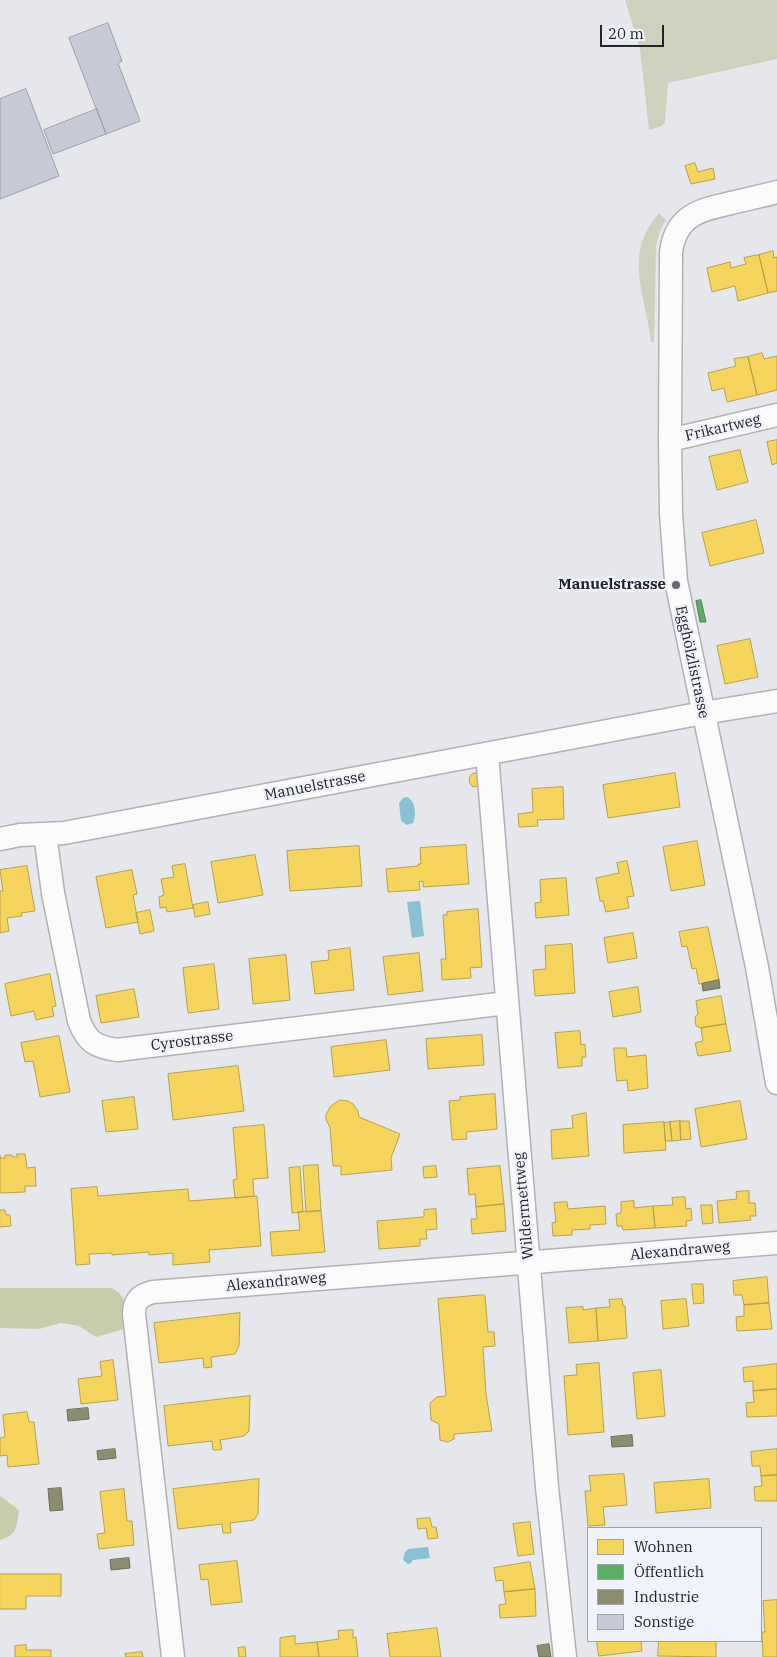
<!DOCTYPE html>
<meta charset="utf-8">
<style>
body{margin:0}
#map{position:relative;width:777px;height:1657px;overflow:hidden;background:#e6e7ec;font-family:"IBM Plex Serif",serif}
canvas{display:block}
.legend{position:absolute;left:587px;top:1527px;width:175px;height:115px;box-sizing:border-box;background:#f0f2fc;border:1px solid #9ea0a7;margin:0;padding:6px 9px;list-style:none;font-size:15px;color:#232427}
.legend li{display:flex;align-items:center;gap:10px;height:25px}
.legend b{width:25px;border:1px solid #9ea0a7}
.scale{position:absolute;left:600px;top:25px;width:64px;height:22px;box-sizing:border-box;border:2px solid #232427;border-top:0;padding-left:6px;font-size:15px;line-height:18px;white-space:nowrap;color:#232427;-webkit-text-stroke:4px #f0f2fc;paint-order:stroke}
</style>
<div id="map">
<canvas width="777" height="1657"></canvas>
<ul class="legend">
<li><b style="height:14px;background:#f6d55c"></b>Wohnen</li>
<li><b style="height:14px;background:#5aae61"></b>Öffentlich</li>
<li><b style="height:14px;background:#8c8c6e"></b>Industrie</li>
<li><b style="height:14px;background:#c8cad8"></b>Sonstige</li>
</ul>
<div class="scale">20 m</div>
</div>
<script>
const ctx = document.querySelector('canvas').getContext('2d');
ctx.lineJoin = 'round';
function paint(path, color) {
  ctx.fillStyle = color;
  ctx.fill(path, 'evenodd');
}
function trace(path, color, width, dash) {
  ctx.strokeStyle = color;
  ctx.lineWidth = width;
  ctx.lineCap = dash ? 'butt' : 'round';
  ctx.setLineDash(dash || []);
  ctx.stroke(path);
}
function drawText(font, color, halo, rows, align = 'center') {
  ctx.font = font + ' "IBM Plex Serif",serif';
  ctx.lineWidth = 5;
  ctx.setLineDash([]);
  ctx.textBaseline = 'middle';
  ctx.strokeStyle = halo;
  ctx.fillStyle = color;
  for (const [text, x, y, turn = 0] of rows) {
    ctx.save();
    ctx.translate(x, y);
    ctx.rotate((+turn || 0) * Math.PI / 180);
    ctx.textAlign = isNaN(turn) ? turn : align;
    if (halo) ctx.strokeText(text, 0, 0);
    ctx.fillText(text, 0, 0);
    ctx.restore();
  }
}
const green = new Path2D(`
 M625,0H777V59L668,83L665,122L662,126L649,130L640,49Z
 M659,213L666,220L660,231L656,246L654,342H651C646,293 622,256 659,213Z`);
const forest = new Path2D(`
 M0,1288H112C129,1298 126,1310 128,1328L96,1337L79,1326L61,1323L39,1329L0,1328Z
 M0,1496L19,1510C17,1526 17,1535 0,1540Z`);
const water = new Path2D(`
 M407,797C415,800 417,815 413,823L407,825L401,821L399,803L403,798Z
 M420,901L424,936L412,938L407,902Z
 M428,1547L430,1558L413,1560L411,1563L408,1564L403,1560L405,1552L408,1549Z`);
const homes = new Path2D(`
 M695,163L698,172L713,168L715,179L691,184L685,166Z
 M773,251L774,258L777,257V291L768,293L759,255Z
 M757,255H759L768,293L738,301L735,286L712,292L707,268L730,262L731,268L746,264L744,258Z
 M762,353L764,359L777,356V390L757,395L748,357Z
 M748,357L757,395L727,402L724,388L712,391L708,373L736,366L734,359Z
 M777,440V463L772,465L767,442Z
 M740,450L748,482L717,490L709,457Z
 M756,520L764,553L710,566L702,533Z
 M750,639L758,677L725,684L717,646Z
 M474,773L478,774L479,785L477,786L473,787L469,782L470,776Z
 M675,773L680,807L608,818L603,785Z
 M563,787L564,819L537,820L538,826L519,827L518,814L533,812L532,789Z
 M697,841L705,885L671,891L663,847Z
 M466,845L469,884L423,887V881L419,882L420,890L388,892L386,869L418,866V864H421L420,848Z
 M359,846L362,886L290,891L287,851Z
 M255,855L263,895L218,903L211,862Z
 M627,861L634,896L627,897L629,908L606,912L603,901H600L596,878L619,873L617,863Z
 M185,864L193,908L167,912L166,907L160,908L159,897L164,895L161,879L174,877L172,866Z
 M27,866L35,911L21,913L22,916L7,918L9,931L0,933V891H3L0,870Z
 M132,870L137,894L133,895L138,922L106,928L96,877Z
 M566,878L569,915L536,918L535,903L541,902L540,880Z
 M208,902L210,914L195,917L193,905Z
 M478,909L482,967L470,968L471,978L442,980L441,959H446L443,915H447V912Z
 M150,910L154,931L140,934L136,913Z
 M708,927L719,980L699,984L696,968L692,969L687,946L682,947L679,932Z
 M633,933L637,958L608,963L604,938Z
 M572,944L575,993L535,996L533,970L546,969L545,946Z
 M350,948L354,990L315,994L311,962L329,960L328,951Z
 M419,953L423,991L388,995L383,957Z
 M286,955L290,1000L253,1004L249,959Z
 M214,964L219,1009L188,1013L183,968Z
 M50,974L56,1006L52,1007L54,1016L36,1020L34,1011L11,1016L5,984Z
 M638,987L641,1012L613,1017L609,992Z
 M134,989L139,1017L101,1023L96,996Z
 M721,996L726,1024L701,1028L696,1026L695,1017L698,1014L696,1001Z
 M726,1024L731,1051L698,1056L695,1043L703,1041L701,1028Z
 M580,1031L581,1045L585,1044L586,1057H582V1066L558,1068L555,1033Z
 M482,1035L484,1065L428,1069L426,1039Z
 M59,1036L70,1092L40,1097L33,1061L25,1062L21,1043Z
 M386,1040L390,1070L334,1077L331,1047Z
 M614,1048H626L627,1057L646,1055L648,1088L628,1091L627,1080L617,1081Z
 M238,1066L244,1111L173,1120L168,1074Z
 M495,1094L497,1129L466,1132L467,1139L452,1140L449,1101L460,1100V1097Z
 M134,1097L138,1129L106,1132L102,1101Z
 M340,1100L348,1101L353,1104L358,1111L359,1117L400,1134L391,1158L392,1170L341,1175V1166H333L330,1127L326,1120V1115L330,1107Z
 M740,1101L747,1139L701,1147L695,1109Z
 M586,1113L589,1156L552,1159L551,1130L573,1128L572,1116Z
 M680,1121H689L691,1139L681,1140Z
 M680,1121L681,1140L672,1141L670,1122Z
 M664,1122L666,1150L624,1153L623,1125Z
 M670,1122L672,1141H665L664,1123Z
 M264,1125L268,1178L253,1179L254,1196L235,1198L233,1180L237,1179L233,1128Z
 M17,1154H25L27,1168L35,1167L36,1186H25V1192L0,1193V1155V1158H5V1155H12V1157H17Z
 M318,1165L321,1211L306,1212L303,1166Z
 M436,1166L437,1177L424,1178L423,1167Z
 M500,1166L504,1204L476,1207L475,1194L469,1195L467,1169Z
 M300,1167L303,1212L292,1213L289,1168Z
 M97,1187L98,1196L188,1189L189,1201L257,1196L261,1246L209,1250L210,1262L173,1265V1253L149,1255V1252L112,1255V1253L89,1254L90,1264L76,1265L71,1189Z
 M749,1191V1203H755L756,1216H750L751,1220L719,1223L717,1201L737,1199L736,1192Z
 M685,1197L686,1209L691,1208L692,1220L686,1221L687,1226L655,1228L653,1206L673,1205L672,1198Z
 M634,1201V1208L653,1206L655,1228L623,1230L622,1226H617L616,1214L621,1213V1202Z
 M567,1202L568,1209L605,1206L606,1224L590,1225V1229L572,1230V1235L553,1236L552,1223L556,1222L554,1203Z
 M504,1204L506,1231L472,1234L471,1219H477L476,1207Z
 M701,1205H712L713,1223L703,1224Z
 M436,1209L437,1229L426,1230L427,1239H420V1246L379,1249L377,1221L424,1217V1210Z
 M0,1210H5L6,1215H10L11,1226L0,1227Z
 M321,1211L325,1252L272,1256L270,1232L300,1230L298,1212Z
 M767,1277L769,1303L744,1305L742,1295H734L733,1281Z
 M692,1284H703L704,1303L694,1304Z
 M484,1295L485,1296L488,1332H494L495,1346L483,1347L486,1394L492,1431L454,1434V1439L448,1442L440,1440L439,1424L431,1420L430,1403L437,1397L446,1396L438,1299Z
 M622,1299L623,1306H625L627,1338L598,1341L596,1308L610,1307L609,1300Z
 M686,1299L689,1326L663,1329L661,1301Z
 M769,1303L772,1329L737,1331L736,1317L744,1316V1305Z
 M583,1307V1310L596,1308L598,1341L569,1343L566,1308Z
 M240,1313L239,1346L235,1354L211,1357L212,1367L204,1368L203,1358L159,1363L154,1323Z
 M113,1360L118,1400L81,1404L78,1379L102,1376L100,1362Z
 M599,1363L604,1432L568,1435L564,1376L577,1375L576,1365Z
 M777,1364V1389L753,1391V1381L744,1382L743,1368Z
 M661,1370L665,1416L637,1419L633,1373Z
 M777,1389V1416L747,1417L746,1403L754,1402L753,1391Z
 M250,1396L249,1431L244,1436L220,1440L222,1449L218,1450H213L212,1441L168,1446L164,1406Z
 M27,1412L29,1422H34L39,1464L8,1467L7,1455L0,1456V1438L5,1437L3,1415Z
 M777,1449V1475L761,1476L760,1466H752L751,1452Z
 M624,1474L627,1505L603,1507L605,1525L588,1526L585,1491H591L589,1476Z
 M777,1475V1501H755L754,1487L762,1486L761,1476Z
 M259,1479L258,1514L254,1520L230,1523L231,1533H223L222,1524L178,1529L173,1489Z
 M709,1479L711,1508L656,1513L654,1483Z
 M124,1489L127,1521H132L134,1545L99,1549L97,1534L105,1533L100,1492Z
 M430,1518L432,1527H436L438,1538L428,1539L426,1528L418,1529L417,1519Z
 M530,1522L534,1554L518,1556L513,1524Z
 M237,1561L242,1602L211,1605L208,1579L201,1580L199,1565Z
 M530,1562L535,1589L504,1592L503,1580L496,1581L494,1568Z
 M0,1574H61V1596H26V1609H0Z
 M535,1589L536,1616L500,1618L499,1605L506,1604L504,1592Z
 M777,1600V1657H763L762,1632H765L763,1601Z
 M437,1628L441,1657H390L387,1634Z
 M353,1630V1638L356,1637L358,1657H319L317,1642L339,1639L338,1631Z
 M295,1636V1644L317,1642L319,1657H280V1638Z
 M597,1641H641L642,1651L599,1656Z
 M659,1641H716V1657L658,1656Z
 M26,1645V1650H51V1657H15V1646Z
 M245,1647L246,1657H239L238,1648Z
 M142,1652L143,1657H126L125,1654Z`);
const public = new Path2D(`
 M701,600L706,622H700L696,601Z`);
const industry = new Path2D(`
 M719,980L720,988L703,991L702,984Z
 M88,1408L89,1419L68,1421L67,1410Z
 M632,1435L633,1446L612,1447L611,1437Z
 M115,1449L116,1458L98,1460L97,1451Z
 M61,1488L63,1510L50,1511L48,1489Z
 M129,1558L130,1568L111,1570L110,1560Z
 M549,1644L551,1657H539L537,1646Z`);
const building = new Path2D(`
 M108,23L122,61L118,63L140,121L106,134L69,38Z
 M26,89L59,176L0,199V99Z
 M97,109L106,134L53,154L44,130Z`);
const minor = new Path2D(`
 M777,192C762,196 747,199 731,203C700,210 676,215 671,252L670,440L671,514L676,581L757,967L777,1083
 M670,440L777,415
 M487,754L547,1487L565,1657
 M45,834L53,893L79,1021C87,1042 96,1047 117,1050L507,1003
 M0,839L20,835L64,833L703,713L777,701
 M173,1657L134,1314C134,1301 140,1295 153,1292L777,1243`);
const markers = [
 [676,585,5,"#67686c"]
];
const streetNames = [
 ["Frikartweg",723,428,-13],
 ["Egghölzlistrasse",692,662,78],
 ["Manuelstrasse",315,786,-11],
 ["Cyrostrasse",192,1041,-7],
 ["Wildermettweg",524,1206,-95],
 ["Alexandraweg",680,1251,-5],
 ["Alexandraweg",276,1282,-5]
];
const poiNames = [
 ["Manuelstrasse",666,585]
];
paint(green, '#cfd1bc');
paint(forest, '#cacdab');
paint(water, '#88c0d4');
paint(homes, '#f6d55c');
trace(homes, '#b7a04c', 1);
paint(public, '#5aae61');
trace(public, '#4a8550', 1);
paint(industry, '#8c8c6e');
trace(industry, '#6c6d59', 1);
paint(building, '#c8cad8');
trace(building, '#9d9ea2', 1);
trace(minor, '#b1b1b5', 25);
trace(minor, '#fbfbfc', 22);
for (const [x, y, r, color] of markers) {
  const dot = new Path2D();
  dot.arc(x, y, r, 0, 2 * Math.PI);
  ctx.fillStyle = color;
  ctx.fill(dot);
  trace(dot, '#f0f2fc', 2);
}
drawText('15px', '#232427', '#f0f2fc', streetNames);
drawText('bold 15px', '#232427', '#f0f2fc', poiNames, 'right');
</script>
